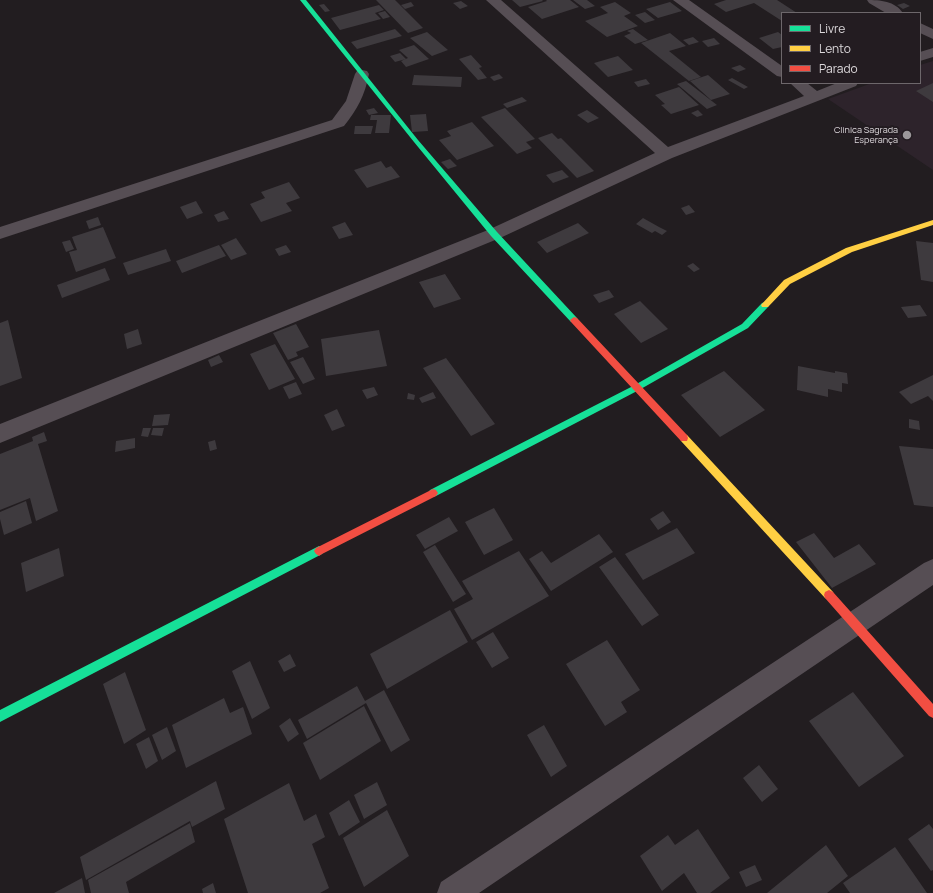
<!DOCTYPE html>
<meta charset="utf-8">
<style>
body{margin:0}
#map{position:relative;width:933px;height:893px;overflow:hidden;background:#221d20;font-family:Manrope,sans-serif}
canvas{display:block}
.legend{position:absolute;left:781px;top:12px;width:140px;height:72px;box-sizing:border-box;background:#231c21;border:1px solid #6d676b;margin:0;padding:5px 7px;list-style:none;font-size:12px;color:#dcd8db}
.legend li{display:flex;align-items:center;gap:8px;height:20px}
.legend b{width:20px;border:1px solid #6d676b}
</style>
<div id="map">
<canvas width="933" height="893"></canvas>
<ul class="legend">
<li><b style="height:5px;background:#16e098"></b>Livre</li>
<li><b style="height:5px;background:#ffcf43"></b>Lento</li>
<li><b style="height:5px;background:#f24e42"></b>Parado</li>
</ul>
</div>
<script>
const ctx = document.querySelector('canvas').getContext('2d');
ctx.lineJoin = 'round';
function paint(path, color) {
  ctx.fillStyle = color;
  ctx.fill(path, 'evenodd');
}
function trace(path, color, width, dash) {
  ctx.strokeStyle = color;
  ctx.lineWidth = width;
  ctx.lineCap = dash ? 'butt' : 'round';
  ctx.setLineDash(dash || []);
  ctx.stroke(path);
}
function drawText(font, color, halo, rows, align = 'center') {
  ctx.font = font + ' Manrope,sans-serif';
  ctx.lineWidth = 4;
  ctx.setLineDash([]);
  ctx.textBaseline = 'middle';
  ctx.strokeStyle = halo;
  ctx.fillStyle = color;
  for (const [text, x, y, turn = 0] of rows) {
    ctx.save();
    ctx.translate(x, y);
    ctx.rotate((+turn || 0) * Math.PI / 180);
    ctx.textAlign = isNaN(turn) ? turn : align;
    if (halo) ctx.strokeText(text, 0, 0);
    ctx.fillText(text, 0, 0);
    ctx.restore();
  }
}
const built = new Path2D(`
 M933,61V170L828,99L872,83H920V65Z`);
const building = new Path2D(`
 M376,0H395L423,28L408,33Z
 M512,0H542L543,1L520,7Z
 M546,0H570L579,7L542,19L528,7L547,1Z
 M573,0H587L595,6L585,9Z
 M726,0H777L797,13H782V21L754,3L726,12L714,4Z
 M461,1L468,6L460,9L453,3Z
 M411,2L414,6L405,9L401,5Z
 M615,2L631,13L624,16L638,26L607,37L585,21L608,13L600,7Z
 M670,2L682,11L658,18L646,9Z
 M904,3L910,6L903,9L897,5Z
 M324,4L330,11L325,12L319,5Z
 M379,5L384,10L375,13L381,19L340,30L331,18Z
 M385,11L390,17L383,19L378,13Z
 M645,12L655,20L645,23L635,15Z
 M395,29L402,36L357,49L351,42Z
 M633,29L648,40L635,44L624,36L631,33L627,31Z
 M427,32L448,50L432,56L410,38Z
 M778,32L782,35V47L773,49L759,38Z
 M670,33L686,46L669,51L701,77L689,81L641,43Z
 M693,37L699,42L689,45L683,40Z
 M714,38L720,44L708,47L702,41Z
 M414,45L429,59L406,67L401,61L408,58L399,50Z
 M400,53L406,59L395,62L390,56Z
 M471,55L482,67L479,68L487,78L478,80L459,59Z
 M618,56L633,70L608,77L594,63Z
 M740,65L746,69L738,72L731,68Z
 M499,74L503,78L494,81L490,77Z
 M414,75L462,77L461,87L412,85Z
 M708,75L730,94L711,100L690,81Z
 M732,78L748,87L744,89L728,80Z
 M646,79L650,84L638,87L634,82Z
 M686,81L717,105L707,109L677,84Z
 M933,83V102L916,91Z
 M679,87L699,105L671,114L661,105L665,104L655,95Z
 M522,97L527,101L507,108L503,104Z
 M374,108L378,113L369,115L366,110Z
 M505,108L535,139L526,142L532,148L517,154L481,117Z
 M587,110L599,118L588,123L577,115Z
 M698,110L703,115L697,117L691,113Z
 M426,114L428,131L412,132L410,115Z
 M371,115H391L389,133H375L377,120H370Z
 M472,122L494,146L457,160L439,140L451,136L447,131Z
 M355,126H373L371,134H354Z
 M552,133L558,139L561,138L594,171L577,178L538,138Z
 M450,159L457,166L448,169L441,162Z
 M381,161L386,168L391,166L400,177L367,188L354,170Z
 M562,170L569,177L553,183L546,175Z
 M289,182L300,198L286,203L292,211L261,222L250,204L265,198L261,192Z
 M196,201L203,213L187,219L180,207Z
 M689,205L695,212L686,215L681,208Z
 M224,211L229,219L218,222L214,215Z
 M98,217L101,225L89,229L86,221Z
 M643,218L659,227L667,231L662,235L655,231L652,233L636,224Z
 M345,222L353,235L339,239L332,227Z
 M578,223L589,233L547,253L537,242Z
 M103,227L116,258L76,272L69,252L77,250L72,237Z
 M236,238L247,254L231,260L221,245Z
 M70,240L74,249L66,252L62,242Z
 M916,241L933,243V282L921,280Z
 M219,245L226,256L182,273L176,261Z
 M286,245L291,252L279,256L275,249Z
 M166,249L171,261L128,275L123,263Z
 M693,263L700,269L694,272L687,266Z
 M105,268L110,280L62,298L57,285Z
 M445,274L461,299L434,308L419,282Z
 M609,290L614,297L599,303L593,295Z
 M640,301L668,329L641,343L614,314Z
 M920,305L927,316L908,318L901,307Z
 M8,320L22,378L0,386V323Z
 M296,324L309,347L296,352L298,356L288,360L273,333Z
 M138,329L142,344L127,349L124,334Z
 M379,330L387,366L326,376L321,339Z
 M275,344L295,379L269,390L250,354Z
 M219,355L223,362L211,367L208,360Z
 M303,357L315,379L303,384L290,362Z
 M446,358L495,424L471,436L423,368Z
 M798,366L835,373V371L847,373L848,384L842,383V392L828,389V397L797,390Z
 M724,371L765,410L720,437L681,395Z
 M933,375V401L928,396L911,404L899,392Z
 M296,382L302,394L289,399L283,387Z
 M374,387L378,395L367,399L362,390Z
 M433,392L436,398L422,403L419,398Z
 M408,393L415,395L414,400L407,399Z
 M337,409L345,426L332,431L324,415Z
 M170,414L168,425L152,426L154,415Z
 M909,419L919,421L920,430L909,428Z
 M143,428H151L148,437L141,436Z
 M153,428H164L162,436L151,435Z
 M44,432L47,441L38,444L58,511L36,521L30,498L0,510V454L33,441L32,437Z
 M135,438V448L115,452L116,441Z
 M215,440L217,449L210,451L208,442Z
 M899,446L933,449V507L914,505Z
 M26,501L32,523L4,535L0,519V512Z
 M494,508L513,540L484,555L465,522Z
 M663,511L671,522L658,530L650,519Z
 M449,517L458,531L425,549L416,535Z
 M677,528L695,553L643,580L625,554Z
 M814,533L834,558L859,544L876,564L832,588L796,542Z
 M599,534L613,552L551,591L529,559L542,551L551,563Z
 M435,545L466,594L453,602L423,552Z
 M59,548L64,576L26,592L21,563Z
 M519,551L549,596L472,640L454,609L473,599L462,581Z
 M615,557L659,615L642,626L599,567Z
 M450,610L468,642L387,689L370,654Z
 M493,632L509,658L492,668L476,642Z
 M607,640L640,690L621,702L627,712L605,726L566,664Z
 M290,654L296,666L284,672L278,661Z
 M250,661L270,708L252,719L232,671Z
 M125,672L146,730L124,744L103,684Z
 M357,686L365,701L384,690L410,740L391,752L366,703L307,739L298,720Z
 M853,692L904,756L859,787L809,721Z
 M224,698L230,713L243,707L252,734L186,768L172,725Z
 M364,706L381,741L320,780L303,743Z
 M290,718L299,734L288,742L279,726Z
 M544,725L567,766L551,777L527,735Z
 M167,727L176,751L162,760L152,735Z
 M149,737L158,761L146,769L136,744Z
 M759,765L778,789L762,802L743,778Z
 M216,781L225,809L192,827L190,821L86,880L80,857Z
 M377,782L387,805L364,819L354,795Z
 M289,783L304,821L316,814L325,837L312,844L329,888L320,893H248L224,819Z
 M349,800L360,822L339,836L329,813Z
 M387,810L409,856L364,887L343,838Z
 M190,823L195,842L126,882L129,893H91L88,880Z
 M929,824L933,829V870L931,871L908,839Z
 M698,829L730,878L710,893H697L684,873L662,891L640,856L668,835L675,845Z
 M826,845L848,876L827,893H767Z
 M895,847L927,893H850L843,883Z
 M755,865L762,880L746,887L739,872Z
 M82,878L85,893H54Z
 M213,883L216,893H203L202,889Z`);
const street = new Path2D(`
 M486,0H501L668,147L804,96L790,83H807L817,91L837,83H858L856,86L672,158L500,238L0,443V424L488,230L655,153Z
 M673,0H689L782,66V77L777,76Z
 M867,0C880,0 895,1 903,13H886L869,3Z
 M920,23L933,29V39L920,33Z
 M933,48V57L920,61V52Z
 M362,70L367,71L369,74C365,95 357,110 344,126L0,239V227L332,120L346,101L355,74L357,71Z
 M933,559V585L479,893H437L441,882L924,563Z`);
const fast = new Path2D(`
 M300,0H306L418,140L497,232L577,318L578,320L577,322H571L491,236L414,142Z
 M765,302L769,305L768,307L748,328L639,390L436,496L433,497L430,496L428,493L430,490L633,386L742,324L762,303Z
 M319,546L322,548L324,551L322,554L0,722V710Z`);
const slow = new Path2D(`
 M933,220V225L852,252L790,284L768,307H762L761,305L784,280L846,248Z
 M684,434L687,435L833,592L834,595L833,598L829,600L825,598L681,441L680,438L681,435Z`);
const jam = new Path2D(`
 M574,317L577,318L687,435L688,438L687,441H681L571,322L570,320Z
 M433,489L436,490L438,493L436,496L322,554L319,556L316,554L314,551L316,548Z
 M829,590L833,592L933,704V718L929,716L825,598L824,595L825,592Z`);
const markers = [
 [907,135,5,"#9b979a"]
];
const farPoinames = [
 ["Clinica Sagrada",898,130],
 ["Esperança",898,140]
];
paint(built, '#2d232b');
paint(building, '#3e3a3e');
paint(street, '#564e54');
paint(fast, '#16e098');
paint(slow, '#ffcf43');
paint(jam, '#f24e42');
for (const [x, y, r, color] of markers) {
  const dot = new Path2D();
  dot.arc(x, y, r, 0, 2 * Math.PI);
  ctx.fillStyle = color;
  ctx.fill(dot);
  trace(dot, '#231c21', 1.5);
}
drawText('9px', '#dcd8db', '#231c21', farPoinames, 'right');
</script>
